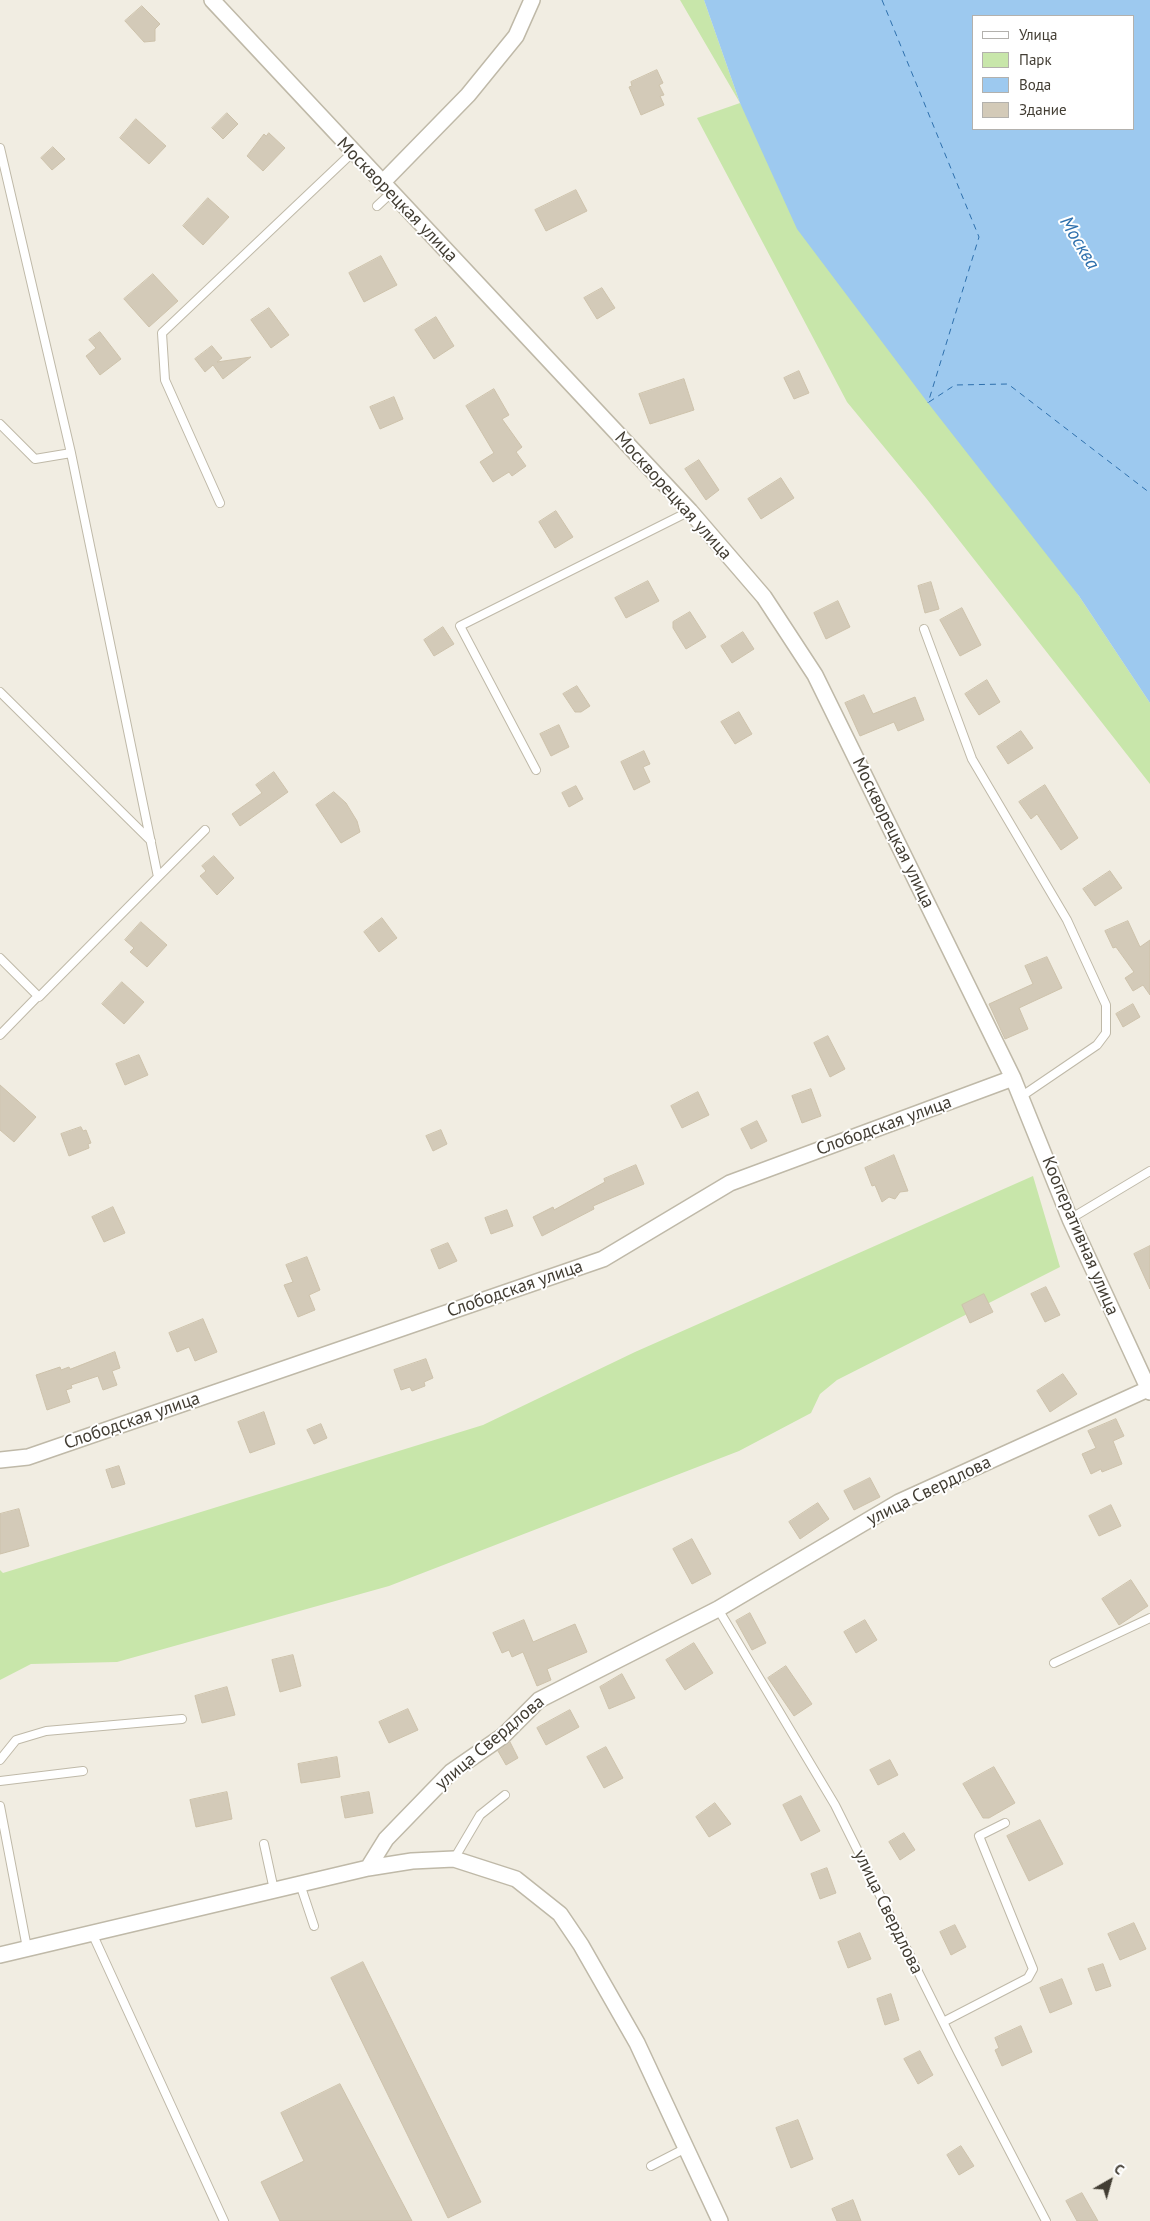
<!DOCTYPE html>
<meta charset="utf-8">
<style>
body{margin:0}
#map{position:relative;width:1150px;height:2221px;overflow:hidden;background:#f1ede2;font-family:"PT Sans",sans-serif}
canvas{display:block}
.legend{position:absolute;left:972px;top:15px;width:162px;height:115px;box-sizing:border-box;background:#fff;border:1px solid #b3b1ad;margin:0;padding:6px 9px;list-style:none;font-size:15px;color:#423d33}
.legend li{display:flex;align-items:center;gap:10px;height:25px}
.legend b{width:25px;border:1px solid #b3b1ad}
.north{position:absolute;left:1085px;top:2156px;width:50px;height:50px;-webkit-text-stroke:4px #fff;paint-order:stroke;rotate:38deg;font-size:14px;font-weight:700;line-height:20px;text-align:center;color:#423d33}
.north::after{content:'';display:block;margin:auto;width:18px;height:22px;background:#423d33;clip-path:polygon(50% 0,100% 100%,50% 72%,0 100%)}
</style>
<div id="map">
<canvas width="1150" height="2221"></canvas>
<ul class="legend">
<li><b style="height:6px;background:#fff"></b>Улица</li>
<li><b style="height:14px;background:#c8e6aa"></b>Парк</li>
<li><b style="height:14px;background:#9dc9ef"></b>Вода</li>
<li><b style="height:14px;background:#d3cab8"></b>Здание</li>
</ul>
<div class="north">С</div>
</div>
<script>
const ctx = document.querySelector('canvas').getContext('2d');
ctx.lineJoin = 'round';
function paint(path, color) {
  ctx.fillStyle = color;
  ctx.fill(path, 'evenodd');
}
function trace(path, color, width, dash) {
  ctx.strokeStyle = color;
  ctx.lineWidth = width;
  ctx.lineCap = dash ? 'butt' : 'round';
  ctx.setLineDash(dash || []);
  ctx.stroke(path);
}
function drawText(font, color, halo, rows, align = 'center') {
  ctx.font = font + ' "PT Sans",sans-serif';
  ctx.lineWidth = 4;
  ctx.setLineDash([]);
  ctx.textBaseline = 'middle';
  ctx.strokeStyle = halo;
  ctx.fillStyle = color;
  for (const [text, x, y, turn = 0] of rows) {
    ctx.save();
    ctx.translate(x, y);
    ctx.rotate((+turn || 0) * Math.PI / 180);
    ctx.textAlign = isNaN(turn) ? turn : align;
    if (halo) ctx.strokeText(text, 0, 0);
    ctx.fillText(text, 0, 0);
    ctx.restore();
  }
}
const green = new Path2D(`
 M680,0H704L740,103L1079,596L1150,703V784L926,498L847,402L697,118L740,103Z
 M1033,1176L1060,1267L837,1380L820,1394L811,1413L739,1451L389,1586L117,1662L31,1664L0,1680V1570L3,1573L483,1425L635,1352Z`);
const water = new Path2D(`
 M704,0H1150V703L1079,596L928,403L797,229L740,103ZM974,16H1134V129H974Z`);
const ferry = new Path2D(`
 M882,0L979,237L928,403
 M929,402L955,385L1008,384L1150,493`);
const building = new Path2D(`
 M142,6L160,24L155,29V41L144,42L125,21Z
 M657,70L663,83L659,85L664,95L660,96L664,105L641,115L629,87L632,86L631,82Z
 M227,113L238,124L223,139L212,128Z
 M136,119L166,146L149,164L120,138Z
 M269,133L285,148L263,171L247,156L264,134L266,136Z
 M53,147L65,159L52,170L41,158Z
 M576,190L587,211L546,231L535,210Z
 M208,198L229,217L203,245L183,226Z
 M381,256L397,285L364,302L349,273Z
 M153,274L178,301L149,327L124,299Z
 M602,288L615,308L597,319L584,298Z
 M269,308L289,335L271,348L251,320Z
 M436,317L454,346L434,359L415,330Z
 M100,332L121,359L100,375L86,356L96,348L89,340Z
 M212,346L222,358L217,362L251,357L223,379L213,365L205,372L195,359Z
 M799,371L809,393L794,399L784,378Z
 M684,379L694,410L650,424L639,394Z
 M494,389L509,415L502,419L522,447L516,452L526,466L512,476L509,472L493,482L480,462L494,453L466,406Z
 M394,397L403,419L380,429L370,407Z
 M699,460L719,490L706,500L685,469Z
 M781,478L794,498L761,519L748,499Z
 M556,511L573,537L555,548L539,522Z
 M648,581L659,601L626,618L615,598Z
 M931,582L939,609L925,613L918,586Z
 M838,601L850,627L826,639L814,613Z
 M962,608L981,645L960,656L940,620Z
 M690,612L706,637L686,649L673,628V622Z
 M443,627L454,644L434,656L424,640Z
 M743,632L754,649L732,663L721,646Z
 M987,680L1000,702L979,715L965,694Z
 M577,686L590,706L581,712H575L563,694Z
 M864,695L873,714L915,697L924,720L898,731L894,722L860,736L845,703Z
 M739,712L752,734L735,744L721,722Z
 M559,725L569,747L551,756L540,734Z
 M1021,731L1033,748L1008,764L997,747Z
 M644,751L650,764L643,767L650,782L634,790L621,762Z
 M274,772L288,792L240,826L232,814L262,793L256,785Z
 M1045,785L1078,838L1061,850L1037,814L1031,819L1019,802Z
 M576,786L583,799L569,807L562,793Z
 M334,792L346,803L357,821L360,832L341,843L316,805Z
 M214,856L234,878L217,895L200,876L206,871L202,866Z
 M1110,871L1122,888L1095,906L1083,889Z
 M382,918L397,938L379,952L364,932Z
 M1128,921L1140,947L1150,940V995L1143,985L1133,991L1125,978L1134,972L1116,947L1113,948L1105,931Z
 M141,922L167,945L147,967L130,952L134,948L125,940Z
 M1047,957L1062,988L1019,1008L1028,1029L1005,1039L989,1004L1033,984L1025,966Z
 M122,982L144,1002L124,1024L102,1004Z
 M1133,1004L1140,1017L1123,1027L1116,1014Z
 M828,1036L845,1069L830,1077L814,1043Z
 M139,1055L148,1075L125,1085L116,1064Z
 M0,1085L36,1117L14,1142L0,1130Z
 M811,1089L821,1116L802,1123L792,1096Z
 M698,1092L709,1115L682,1128L671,1106Z
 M757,1121L767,1141L751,1149L741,1129Z
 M81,1127L83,1131L86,1130L91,1143L88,1144L89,1148L69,1156L61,1134Z
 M441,1130L447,1144L433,1151L426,1136Z
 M894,1155L908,1191L900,1192L895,1199L889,1197L882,1202L875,1185L872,1186L865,1168Z
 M636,1165L644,1184L593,1206L594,1209L542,1236L533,1217L553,1207L554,1210L605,1182L604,1179Z
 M113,1207L125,1233L104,1242L92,1217Z
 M507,1210L513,1226L491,1234L485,1218Z
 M448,1243L457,1261L439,1269L431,1250Z
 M1150,1246V1289L1134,1254Z
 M307,1257L320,1290L309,1295L315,1310L298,1317L284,1285L293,1282L286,1265Z
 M1046,1287L1060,1315L1045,1322L1031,1294Z
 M984,1294L993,1312L970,1323L962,1305Z
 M203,1319L217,1352L195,1361L189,1347L177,1352L169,1333Z
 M115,1352L120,1368L112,1371L117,1385L103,1390L98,1376L71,1385L72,1388L66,1390L70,1402L47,1410L36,1375L60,1367L61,1370L69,1367L70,1369Z
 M426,1359L433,1378L424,1382L425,1386L412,1391L410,1387L401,1390L394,1370Z
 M1063,1374L1077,1394L1050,1412L1037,1391Z
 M264,1412L275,1444L250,1453L238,1422Z
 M1116,1419L1124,1436L1113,1441L1122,1464L1102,1472L1101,1469L1091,1474L1082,1454L1096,1448L1088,1431Z
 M321,1424L327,1438L314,1444L307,1430Z
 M119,1466L125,1484L112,1488L106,1470Z
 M870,1478L880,1497L854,1510L844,1491Z
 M818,1503L829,1519L800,1539L789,1522Z
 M1111,1505L1121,1526L1099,1536L1089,1516Z
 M19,1509L29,1546L0,1554V1514Z
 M692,1539L711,1574L692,1584L673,1549Z
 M1131,1580L1148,1606L1119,1625L1102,1599Z
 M750,1613L766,1643L752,1650L736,1621Z
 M524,1620L533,1642L575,1624L587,1652L547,1669L551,1680L537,1686L523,1652L512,1657L509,1650L502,1653L493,1633Z
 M865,1620L877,1640L856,1653L844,1632Z
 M694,1643L713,1673L685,1690L666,1660Z
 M293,1655L301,1686L280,1692L272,1660Z
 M786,1666L812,1704L794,1716L768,1678Z
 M622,1674L635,1698L609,1709L600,1687Z
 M227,1687L235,1715L202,1723L195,1696Z
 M408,1709L418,1730L389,1743L379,1722Z
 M570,1710L579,1727L546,1745L537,1728Z
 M510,1742L518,1758L506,1765L498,1751Z
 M606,1747L623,1778L604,1788L587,1757Z
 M337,1757L340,1777L301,1783L298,1764Z
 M890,1760L898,1775L878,1785L870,1770Z
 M994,1767L1015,1803L989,1818H983L963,1784Z
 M227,1792L232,1819L196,1827L190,1800Z
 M369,1792L373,1813L345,1818L341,1797Z
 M801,1796L820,1831L801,1841L783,1805Z
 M715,1803L731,1824L709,1837L696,1817Z
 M1040,1820L1063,1864L1029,1881L1007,1836Z
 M904,1833L915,1850L900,1860L889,1842Z
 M827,1868L836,1893L820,1899L811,1874Z
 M1134,1923L1146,1949L1120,1960L1108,1934Z
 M955,1925L966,1947L951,1955L940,1932Z
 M860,1933L871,1959L848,1968L838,1942Z
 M363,1962L481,2202L448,2218L331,1978Z
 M1103,1964L1111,1986L1096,1991L1088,1969Z
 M1062,1979L1072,2004L1050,2013L1040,1988Z
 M891,1994L899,2020L885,2025L877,1999Z
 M1021,2026L1032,2052L1002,2066L995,2050L999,2048L995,2038Z
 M920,2051L933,2075L918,2084L904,2059Z
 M340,2084L412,2221H280L261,2182L304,2161L281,2113Z
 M798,2120L813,2159L791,2168L776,2128Z
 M961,2146L974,2166L959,2175L947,2155Z
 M1082,2193L1098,2221H1077L1066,2201Z
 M853,2200L861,2221H837L832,2209Z`);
const lane = new Path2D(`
 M0,148L71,453L35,459L0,424
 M377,206L391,193
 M71,453L158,877L205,830
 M220,503L165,380L162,333L352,153
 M924,629L972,759L1067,920L1106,1005V1033L1097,1045L1022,1096
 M0,692L151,841
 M536,770L460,626L690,511
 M0,958L39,997L158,877
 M0,1035L38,996
 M1070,1219L1150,1171
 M718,1609L835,1805L958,2052L1046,2221
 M1054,1663L1150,1618
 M0,1760L16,1740L46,1731L182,1719
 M0,1781L83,1771
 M0,1806L27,1948
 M264,1844L274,1890
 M454,1859L480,1815L505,1795
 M300,1884L314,1926
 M92,1933L224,2221
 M943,2022L1028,1978L1033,1969L979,1836L1005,1823
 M651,2166L686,2148`);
const street = new Path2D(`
 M212,0L690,511L764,597L815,675L1013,1078L1070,1219L1150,1392
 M382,183L468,95L516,36L532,0
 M0,1460L28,1457L603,1259L730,1183L1013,1078
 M368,1868L386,1839L451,1772L503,1736L539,1700L718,1609L899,1502L1148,1389
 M0,1955L368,1868L412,1861L454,1859L516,1879L560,1914L581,1945L637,2043L720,2221`);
const streetNames = [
 ["Москворецкая улица",397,200,46],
 ["Москворецкая улица",673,496,48],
 ["Москворецкая улица",893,833,64],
 ["Слободская улица",884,1126,-20],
 ["Кооперативная улица",1080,1236,67],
 ["Слободская улица",515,1289,-19],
 ["Слободская улица",132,1421,-19],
 ["улица Свердлова",929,1491,-26],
 ["улица Свердлова",490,1743,-40],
 ["улица Свердлова",888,1912,64]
];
const waterNames = [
 ["Москва",1079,243,59]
];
paint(green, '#c8e6aa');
paint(water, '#9dc9ef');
trace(ferry, '#2e70ad', 1, [6, 5]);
paint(building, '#d3cab8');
trace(building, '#cdc2ab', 1);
trace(lane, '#bfb9a8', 10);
trace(street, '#bfb9a8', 18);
trace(lane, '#fff', 8);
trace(street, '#fff', 15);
drawText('18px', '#423d33', '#fff', streetNames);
drawText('italic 19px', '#2e70ad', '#fff', waterNames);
</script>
